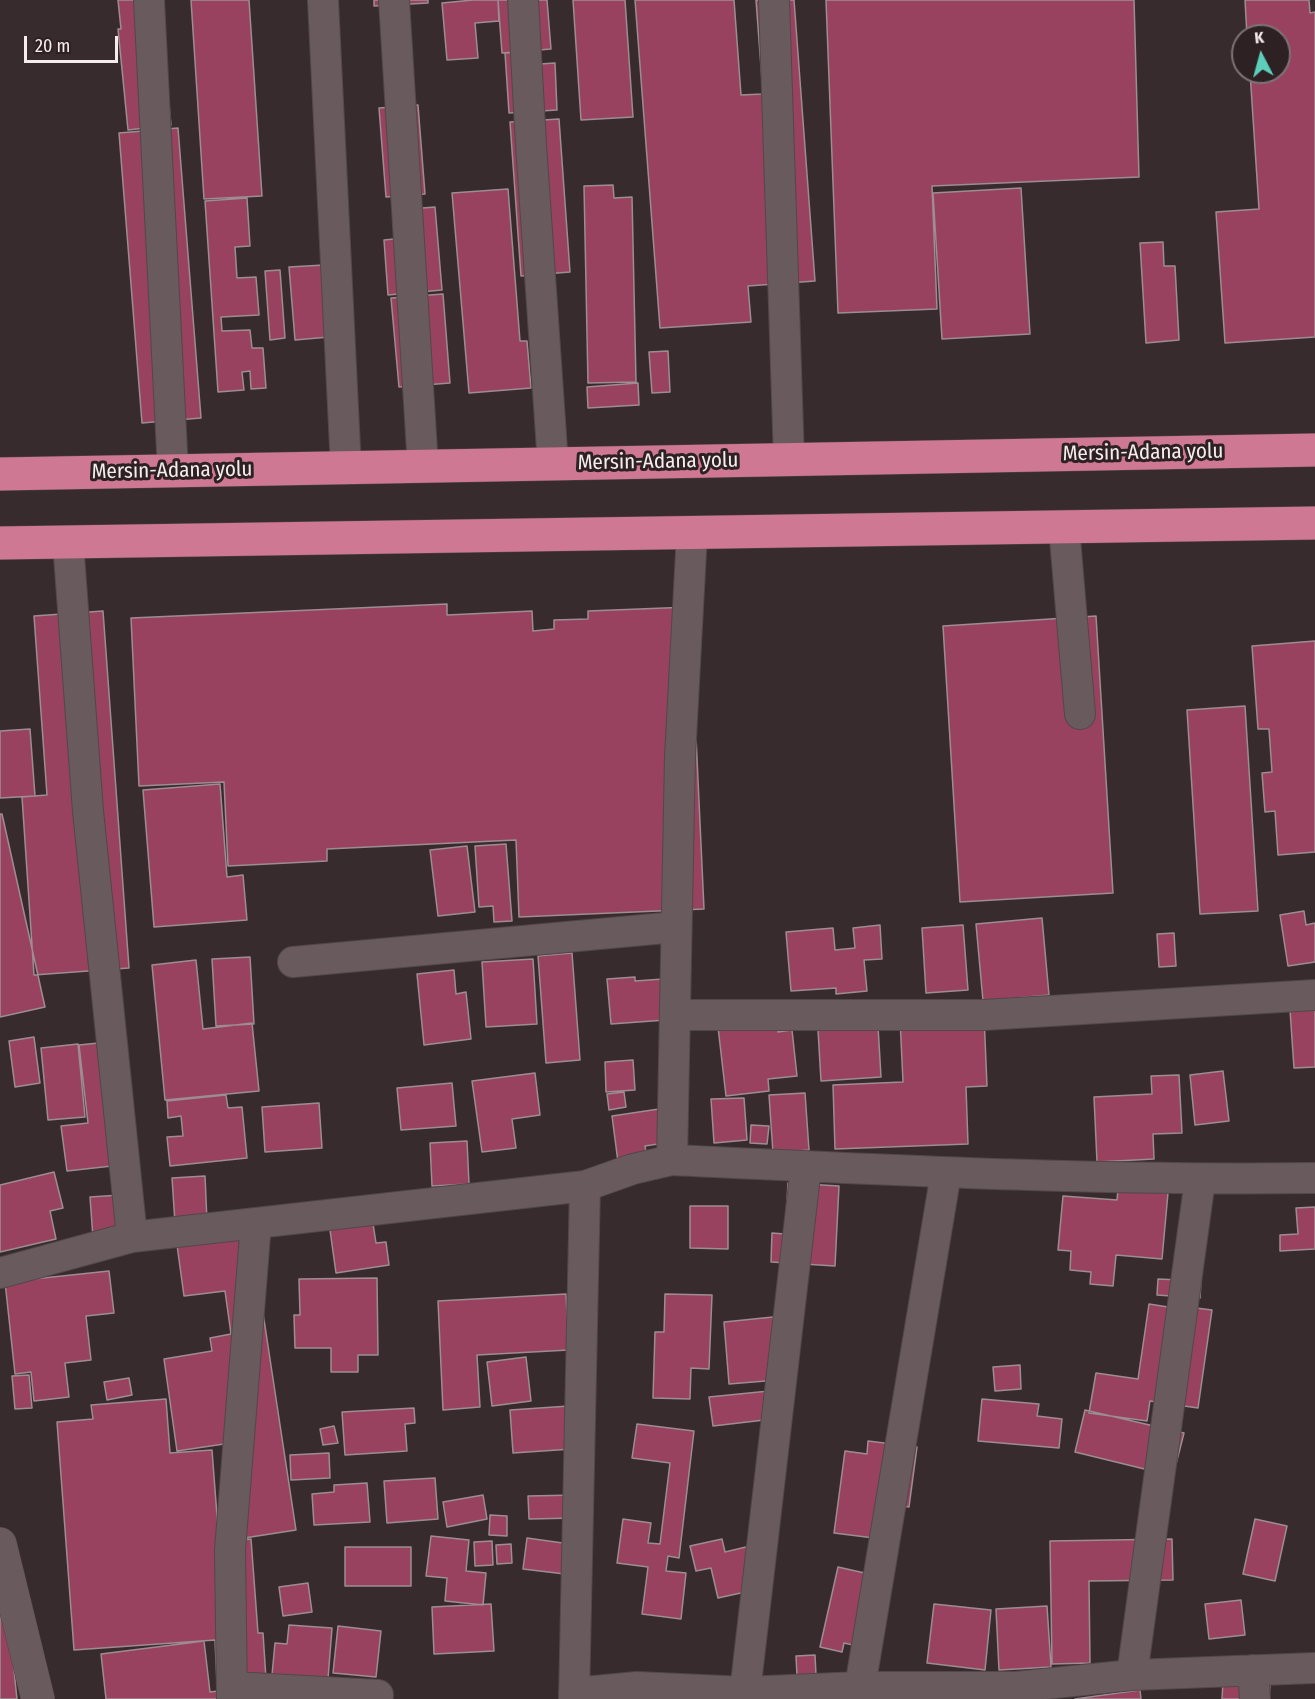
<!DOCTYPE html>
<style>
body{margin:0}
#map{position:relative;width:1315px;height:1699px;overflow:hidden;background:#382b2e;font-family:"Fira Sans Condensed",sans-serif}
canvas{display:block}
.north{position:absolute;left:1231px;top:24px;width:60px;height:60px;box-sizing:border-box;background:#2d2124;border:2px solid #7d7275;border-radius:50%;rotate:354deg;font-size:16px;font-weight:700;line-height:24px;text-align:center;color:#f5ecee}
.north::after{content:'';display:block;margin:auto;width:21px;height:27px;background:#5cceba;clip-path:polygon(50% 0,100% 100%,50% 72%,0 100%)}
.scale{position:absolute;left:24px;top:36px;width:94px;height:27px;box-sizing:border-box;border:3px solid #f5ecee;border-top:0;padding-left:8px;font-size:18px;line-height:21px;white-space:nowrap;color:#f5ecee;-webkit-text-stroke:4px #2d2124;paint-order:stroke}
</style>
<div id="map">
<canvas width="1315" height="1699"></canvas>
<div class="north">K</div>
<div class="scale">20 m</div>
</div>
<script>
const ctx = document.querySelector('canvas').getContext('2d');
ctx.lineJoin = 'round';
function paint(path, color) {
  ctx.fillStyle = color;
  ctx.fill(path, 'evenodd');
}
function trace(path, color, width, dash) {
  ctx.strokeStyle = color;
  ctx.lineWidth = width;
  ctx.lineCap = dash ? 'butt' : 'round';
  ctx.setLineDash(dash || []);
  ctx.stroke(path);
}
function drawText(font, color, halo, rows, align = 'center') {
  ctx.font = font + ' "Fira Sans Condensed",sans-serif';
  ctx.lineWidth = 6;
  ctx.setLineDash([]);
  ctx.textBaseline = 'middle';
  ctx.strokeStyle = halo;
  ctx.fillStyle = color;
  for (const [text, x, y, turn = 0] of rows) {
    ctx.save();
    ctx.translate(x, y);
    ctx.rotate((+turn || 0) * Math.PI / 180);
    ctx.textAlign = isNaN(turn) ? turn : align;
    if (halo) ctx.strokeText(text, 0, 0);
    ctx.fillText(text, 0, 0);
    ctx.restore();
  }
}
const building = new Path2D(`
 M118,0H159L171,125L128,130L118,29H121Z
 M191,0H249L262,196L204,199Z
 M374,0H428V3L374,6Z
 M473,0H498L499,21L475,23L478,58L447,60L442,3Z
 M498,0H547L551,49L502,53Z
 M573,0H625L633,117L581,120Z
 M635,0H734L741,95L763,94L756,0H794L815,281L748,286L751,322L660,328Z
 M826,0H1134L1139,177L932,186L937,309L838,313Z
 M1245,0H1309L1310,13L1315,12V337L1225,343L1216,212L1259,209L1250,72H1279V36H1247Z
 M525,52V65L555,63L557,110L509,113L505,53Z
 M418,105L425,194L386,197L379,108Z
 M559,119L570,272L521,276L510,122Z
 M178,128L201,418L142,423L119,133Z
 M613,185L614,198L632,197L636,382L588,383L584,186Z
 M1021,188L1030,334L942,339L933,193Z
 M508,189L520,341H527L531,388L469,393L452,193Z
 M247,198L250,246L235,247L237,278L256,277L259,315L221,317L222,331L250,330L252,348H263L266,388L251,389L250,371L242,372L244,390L218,392L205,201Z
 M435,207L442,290L388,295L384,240L413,237L410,209Z
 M1163,242L1164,266H1175L1179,340L1146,343L1140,243Z
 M324,265L329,337L295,340L289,267Z
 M280,270L285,338L270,340L265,271Z
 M443,294L450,383L399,387L391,298Z
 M668,351L670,392L652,393L649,352Z
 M638,383L639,405L588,408L587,387Z
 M447,604V615L532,611L533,631L554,629V620L588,619V611L690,607L704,909L519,917L516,840L327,849V861L228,866L224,782L139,786L131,618Z
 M103,611L129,968L34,975L22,797L47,795L34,616Z
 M1096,616L1113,893L960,902L943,626Z
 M1315,641V852L1278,855L1275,811L1265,812L1262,773L1272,772L1269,729H1258L1252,646Z
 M1245,706L1258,911L1200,914L1187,710Z
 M30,729L35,796L0,798V731Z
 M220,784L227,877L243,875L247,920L154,927L143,790Z
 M0,814H2L45,1007L0,1017Z
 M506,844L512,921L494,922L493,906L479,907L475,846Z
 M467,846L475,912L438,916L430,850Z
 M1304,911L1306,925L1315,923V962L1288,966L1280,915Z
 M1042,918L1049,995L983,1001L976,924Z
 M880,925L882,959L864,960L867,991L836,994V988L791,991L786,932L833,928L835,950L855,948L853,928Z
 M963,925L968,990L926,993L922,928Z
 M1174,933L1176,966L1159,967L1157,934Z
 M572,953L580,1060L546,1063L538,956Z
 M250,957L254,1024L216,1026L212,959Z
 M533,959L537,1024L486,1027L482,962Z
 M196,960L203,1029L252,1023L259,1091L165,1100L152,965Z
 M454,970L456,994L466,992L471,1039L424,1045L417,974Z
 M635,977V981L663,979L666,1020L611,1024L607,979Z
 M1315,1009V1067L1294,1068L1290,1010Z
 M984,1015L987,1086L966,1087L968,1144L835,1149L833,1085L903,1082L900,1019Z
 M777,1021L778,1032L792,1030L797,1076L768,1079L769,1091L726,1096L718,1027Z
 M878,1026L881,1077L821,1081L818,1030Z
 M34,1037L40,1083L15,1087L9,1041Z
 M108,1042L121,1165L67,1171L61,1126L88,1123L79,1045Z
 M78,1044L85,1117L48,1120L41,1048Z
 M633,1060L635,1090L606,1092L605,1062Z
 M1223,1071L1229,1121L1195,1125L1190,1075Z
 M535,1073L540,1115L512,1119L516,1148L482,1152L472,1081Z
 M1179,1075L1182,1133L1153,1134L1154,1159L1097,1162L1094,1097L1152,1094L1151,1076Z
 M452,1083L456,1126L401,1130L397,1088Z
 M624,1092L626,1107L609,1110L607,1094Z
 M805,1093L809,1150L773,1153L769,1095Z
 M226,1095L228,1108L242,1107L247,1158L170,1166L167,1137L183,1136L181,1116L168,1118L167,1101Z
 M744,1098L747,1140L714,1143L711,1099Z
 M319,1103L322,1148L265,1152L262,1107Z
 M679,1106L684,1140L645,1146L647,1158L618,1162L612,1116Z
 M751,1125L769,1126L767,1144L750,1143Z
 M467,1141L469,1184L432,1186L430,1143Z
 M54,1172L63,1208L50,1211L56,1239L0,1252V1185Z
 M205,1176L207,1221L175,1223L172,1178Z
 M788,1183L839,1186L835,1266L771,1262L772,1233L785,1234Z
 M1118,1189L1168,1193L1162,1259L1116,1255L1113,1286L1090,1284L1091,1272L1070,1270L1071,1251L1058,1250L1063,1196L1117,1200Z
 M135,1194L138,1235L93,1238L90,1197Z
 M690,1206H728V1249L690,1248Z
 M1315,1207V1249L1280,1251V1235L1298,1234L1296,1208Z
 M372,1217L376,1243L386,1242L389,1265L336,1273L329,1223Z
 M251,1234L296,1530L238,1539L224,1444L177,1451L164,1359L212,1351L210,1338L231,1334L225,1291L184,1296L177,1245Z
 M109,1271L114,1313L86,1316L91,1360L65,1363L69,1397L34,1401L31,1372L15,1374L5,1282Z
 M377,1278L378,1355H358V1372H331V1348H295L294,1315H300L299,1279Z
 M1158,1279L1201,1281L1200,1298L1157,1295Z
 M566,1294L569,1350L477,1355L480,1407L443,1410L438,1301Z
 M665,1294L712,1295L709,1369L691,1368L690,1399L653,1398L655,1332H664Z
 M1149,1304L1187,1310L1188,1307L1212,1310L1198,1408L1150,1401L1147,1421L1089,1413L1096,1373L1138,1379Z
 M773,1317L778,1380L729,1384L724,1322Z
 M526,1357L531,1401L492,1406L487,1362Z
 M1020,1365L1021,1389L995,1391L993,1367Z
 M29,1375L32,1408L15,1409L12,1376Z
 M129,1378L132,1395L107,1400L104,1382Z
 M769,1391L773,1419L713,1426L709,1397Z
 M166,1399L170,1453L212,1450L219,1542L251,1539L258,1633H263L266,1679L217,1683L215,1640L74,1650L57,1422L93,1419L91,1405Z
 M982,1399L1039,1404L1037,1416L1062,1419L1059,1448L978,1441Z
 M569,1406L572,1449L513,1453L510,1410Z
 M414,1408L415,1423L405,1424L407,1451L345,1455L342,1412Z
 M1085,1410L1184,1433L1173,1476L1075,1452Z
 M637,1424L694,1431L679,1558L668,1556L666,1571L686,1573L681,1619L642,1614L648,1567L617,1563L623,1519L651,1523L648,1543L660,1544L670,1463L632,1458Z
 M334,1426L338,1443L323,1445L320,1429Z
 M868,1441L917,1447L909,1507L894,1505L890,1540L834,1533L845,1451L867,1454Z
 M329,1453L330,1478L291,1480L290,1455Z
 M435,1478L438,1519L387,1523L384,1481Z
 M367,1483L370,1522L314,1525L312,1494L334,1492V1485Z
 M483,1495L487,1519L447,1527L443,1502Z
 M576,1495V1518L529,1519L528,1496Z
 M490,1515L507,1516V1536L489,1535Z
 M1255,1519L1287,1526L1275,1581L1243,1574Z
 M431,1536L469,1540L466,1571L486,1573L483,1605L445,1601L447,1578L426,1576Z
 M527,1538L577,1545L573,1575L523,1569Z
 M722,1539L725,1552L750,1546L759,1589L718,1598L711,1568L696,1571L690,1546Z
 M1172,1539L1173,1580L1089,1581L1090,1663L1052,1664L1050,1541Z
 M492,1541L493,1565L475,1566L474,1542Z
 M511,1544L512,1563L497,1564L496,1545Z
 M345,1547H411V1586H345Z
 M0,1556H2L17,1699H0Z
 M838,1567L891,1579L876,1650L844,1643L842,1652L820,1647Z
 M308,1583L312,1612L283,1616L279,1587Z
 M1241,1600L1245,1635L1209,1639L1205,1604Z
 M491,1604L494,1651L434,1654L432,1607Z
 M934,1604L991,1610L985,1670L927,1663Z
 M1047,1606L1051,1667L999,1670L996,1609Z
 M289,1625L332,1628L328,1679L272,1675L275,1643L287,1644Z
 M338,1626L381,1631L376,1677L333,1673Z
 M204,1641L210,1692L249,1687L251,1699H106L101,1654Z
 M815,1655L816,1675L797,1676L796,1656Z
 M1223,1681L1270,1684L1269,1699H1222Z
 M1140,1690L1141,1699H1075Z`);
const street = new Path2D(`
 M149,0L173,471
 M323,0L346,468
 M394,0L423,467
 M523,0L531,145L553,464
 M774,0L789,460
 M1064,527L1080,714
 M68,542L88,811L132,1237
 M293,962L676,927
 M675,1015H984L1315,995
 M672,1160L680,757L692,533
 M0,1273L132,1237L585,1186L633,1169L672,1160C886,1170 1100,1181 1315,1178
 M1253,1670L1255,1699
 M1132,1675L1200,1180
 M233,1687L378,1695
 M745,1692L806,1167
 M574,1693L637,1687L745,1692L859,1687H1016L1132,1675L1315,1668
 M232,1699L230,1550L256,1223
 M574,1699L585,1186
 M858,1699L946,1173`);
const secondary = new Path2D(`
 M0,1544L38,1699`);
const highway = new Path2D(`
 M0,474L1315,450
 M0,543L1315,523`);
const streetNames = [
 ["Mersin-Adana yolu",1143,453,-1],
 ["Mersin-Adana yolu",658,462,-1],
 ["Mersin-Adana yolu",172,471,-1]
];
paint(building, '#984260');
trace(building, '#9d8d92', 1.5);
trace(street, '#52474a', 32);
trace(secondary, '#52474a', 34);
trace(highway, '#52474a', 34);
trace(street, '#695a5e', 30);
trace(secondary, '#695a5e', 33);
trace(highway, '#cf7893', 33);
drawText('21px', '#f5ecee', '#2d2124', streetNames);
</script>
